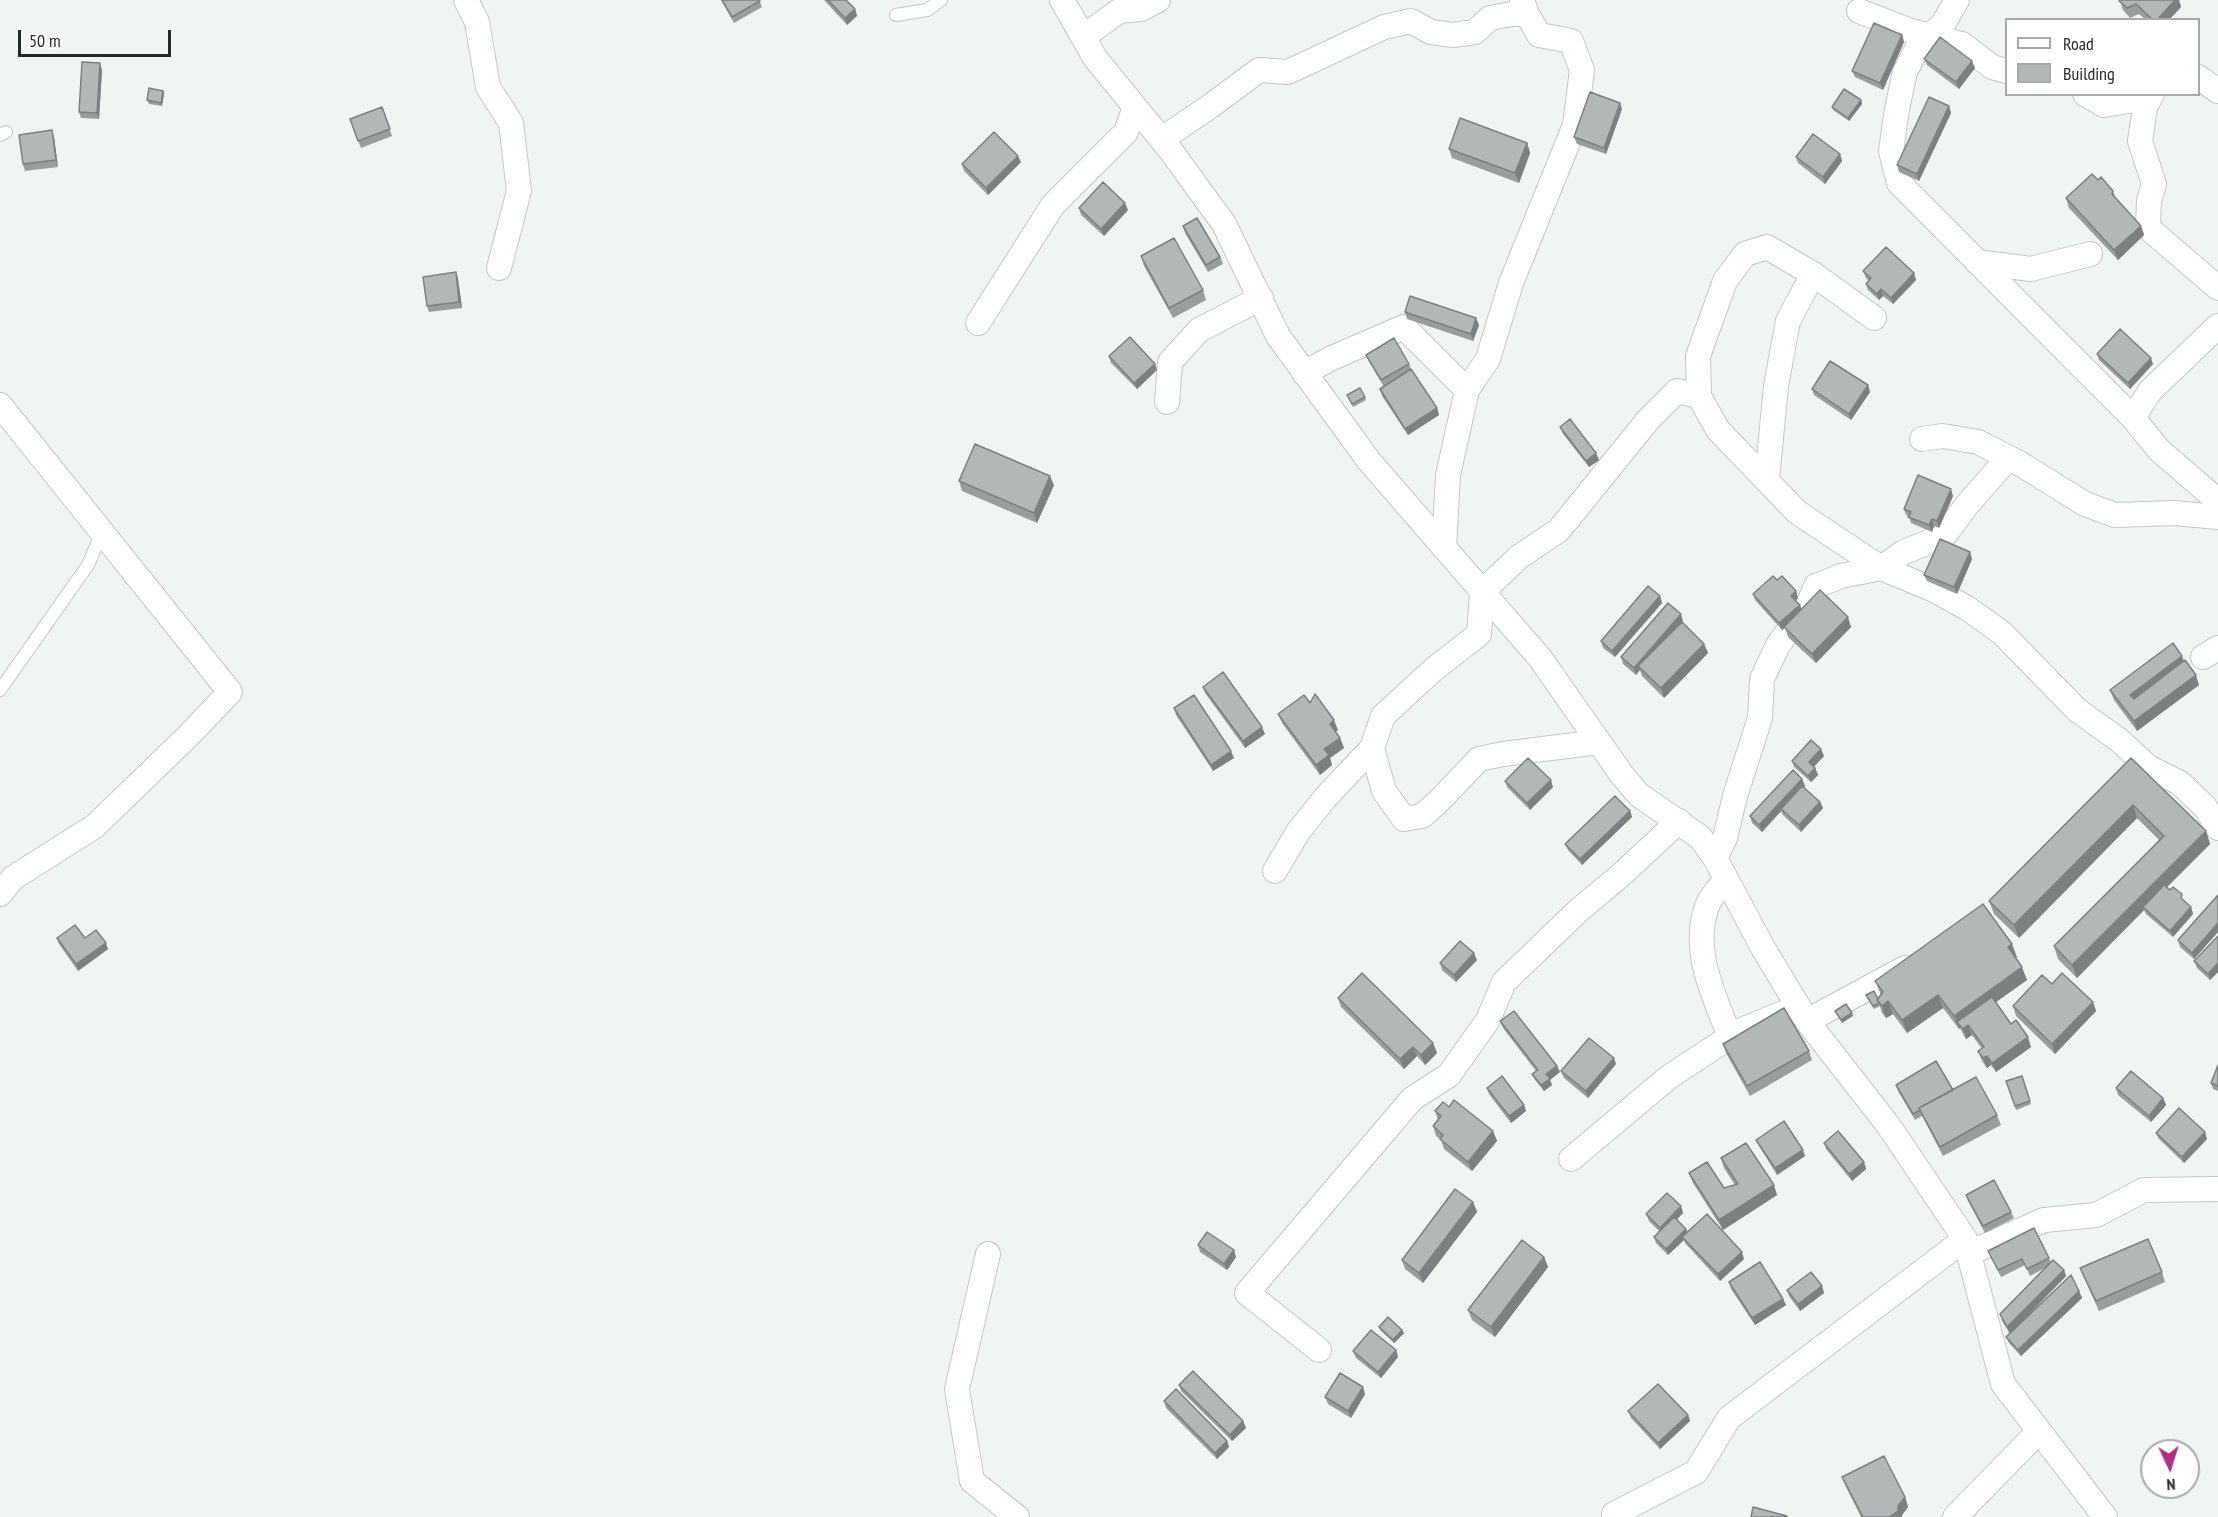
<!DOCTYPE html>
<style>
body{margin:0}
#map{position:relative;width:2218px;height:1517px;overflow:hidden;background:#f0f5f3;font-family:"PT Sans Narrow",sans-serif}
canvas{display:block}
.legend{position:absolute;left:2005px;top:18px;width:195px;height:78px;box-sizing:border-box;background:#fff;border:2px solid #a8a9a9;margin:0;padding:8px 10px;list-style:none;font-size:18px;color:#262827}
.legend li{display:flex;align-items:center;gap:12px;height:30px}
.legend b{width:30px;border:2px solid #a8a9a9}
.north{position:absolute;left:2140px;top:1439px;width:60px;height:60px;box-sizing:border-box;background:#fff;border:2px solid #a8a9a9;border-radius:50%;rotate:176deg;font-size:16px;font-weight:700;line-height:24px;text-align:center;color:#262827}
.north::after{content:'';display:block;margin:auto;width:21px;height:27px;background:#ab3082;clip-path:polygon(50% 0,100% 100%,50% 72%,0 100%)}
.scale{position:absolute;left:18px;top:30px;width:153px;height:27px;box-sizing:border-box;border:3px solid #262827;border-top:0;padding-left:8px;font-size:18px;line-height:21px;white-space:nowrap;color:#262827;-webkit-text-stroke:4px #fff;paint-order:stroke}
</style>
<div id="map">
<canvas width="2218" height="1517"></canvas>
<ul class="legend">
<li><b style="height:8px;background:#fff"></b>Road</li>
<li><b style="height:16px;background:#b2b7b8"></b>Building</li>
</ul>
<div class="north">N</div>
<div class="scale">50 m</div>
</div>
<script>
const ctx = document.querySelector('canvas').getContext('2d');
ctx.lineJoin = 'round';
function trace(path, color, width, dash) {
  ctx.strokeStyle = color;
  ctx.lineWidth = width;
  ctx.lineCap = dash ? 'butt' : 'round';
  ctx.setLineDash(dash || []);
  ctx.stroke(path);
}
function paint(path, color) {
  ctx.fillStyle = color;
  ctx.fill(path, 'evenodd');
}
const service = new Path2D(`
 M896,15L927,10L941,0
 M0,135L6,132
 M0,690L88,565L102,532`);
const minor = new Path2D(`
 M466,0L477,22L488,87L511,123L519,191L499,268
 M1062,0L1095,58L1171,151L1224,224L1278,336L1369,461L1540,658L1622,775L1639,795L1700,837L1715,858L1763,948L1807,1021L1888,1125L1965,1239L2003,1384L2105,1517
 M1957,0L1943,24L1919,45L1905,72L1897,109L1891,151L1899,183L2133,418L2159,450L2218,501
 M1859,11L1908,30L1962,44L1992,67L2006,71
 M1083,37L1119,11L1141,9L1158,0
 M2198,77L2218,91
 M2085,94L2104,105L2134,100L2145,107
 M2152,94L2145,107L2140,141L2154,184L2149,201L2148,228L2218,288
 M1162,139L1212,105L1259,70L1288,72L1384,27L1411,21L1431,32L1453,35L1475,32L1490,18L1511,14H1527
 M1977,262L2031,269L2090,254
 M978,323L1053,205L1126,132L1135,107
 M1304,373L1332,358L1404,327L1467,390
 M1699,396L1698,356L1725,281L1745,254L1767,247L1813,274L1874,318
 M1167,402L1170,362L1199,330L1261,298
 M0,405L230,692L189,735L95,826L13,878L0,894
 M2133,418L2150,391L2218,326
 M1922,439L1943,436L1978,442L2019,463L2085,504L2115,515L2174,513L2218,517
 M1767,479L1776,386L1788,321L1813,274
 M1444,548L1448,475L1467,390L1488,359L1511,283L1575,125L1582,70L1571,41L1539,35L1527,14L1522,0
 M2203,657L2218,648
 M1372,748L1384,791L1404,819L1422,816L1439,801L1479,759L1503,754L1599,742
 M1715,858L1725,838L1735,796L1760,718L1762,679L1778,645L1809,603L1816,586L1841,576L1881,568L1904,552L1944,536L1967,505L2008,458
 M1275,871L1298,832L1325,798L1372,748L1383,716L1433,670L1479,634L1482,592L1519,557L1559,530L1648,420L1677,391L1699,396L1718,430L1797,512L1881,568L1934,590L1967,608L2002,633L2077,710L2119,740L2148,767L2180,783L2205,807L2218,828
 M1726,880C1720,887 1710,897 1707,906C1691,952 1714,995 1730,1037
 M1807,1021L1905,968
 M1571,1159L1669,1077L1739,1031L1791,1010
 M1969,1253L2044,1220L2096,1215L2144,1190L2218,1189
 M988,1254L957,1389L972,1481L1017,1517
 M1319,1350L1247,1293L1412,1099L1449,1075L1488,1020L1504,982L1579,910L1621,875L1679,821
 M1614,1517V1514L1696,1472L1729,1418L1965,1239
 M1955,1517L2039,1431`);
const wall = new Path2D(`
 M721,0H759L762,7L734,23Z
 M824,0H846L855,9L857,16L847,25Z
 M2120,0H2179L2181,7L2169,20H2146L2139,14L2130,18L2123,10Z
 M1902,35L1904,42L1883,90L1855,77L1852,71Z
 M1924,59L1975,68L1959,89L1927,65Z
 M102,70L99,119L81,118L79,112Z
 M163,91L164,94L162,106L149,104L147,100Z
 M1861,100L1862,104L1849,121L1833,110L1832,107Z
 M1949,106L1951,113L1919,181L1899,172L1897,165Z
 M382,107L392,136L361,148L350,119Z
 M1622,109L1606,154L1577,144L1574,137Z
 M54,137L58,167L25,171L23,164Z
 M1527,143L1530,153L1519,183L1452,158L1449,149Z
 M1840,154L1842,161L1825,184L1798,163L1796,157Z
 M1021,162L988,195L964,171L962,164Z
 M2098,180L2113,191L2116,199L2141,226L2144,235L2118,260L2069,208L2066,198Z
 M1079,208L1128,210L1104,236L1081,215Z
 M1183,226L1220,257L1223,264L1208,272L1185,233Z
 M1141,256L1203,290L1206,300L1173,318L1144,266Z
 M1863,271L1914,273L1916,280L1893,304L1883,296L1879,300L1868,290L1866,284L1869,281L1866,278Z
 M456,272L458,279L462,308L429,312L427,306Z
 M1405,312L1479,325L1473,341L1407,319Z
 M2097,354L2153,364L2130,389L2099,360Z
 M1366,355L1409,364L1411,369L1437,408L1439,415L1408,435L1382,396L1380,389L1384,387L1369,361Z
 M1109,356L1155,364L1157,370L1137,389L1111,363Z
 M1868,385L1870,392L1851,420L1814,395L1812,389Z
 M1347,395L1365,397L1366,400L1353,407Z
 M1560,427L1599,460L1589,467L1563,434Z
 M959,481L1054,485L1037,523L962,491Z
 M1953,496L1939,528L1934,526L1932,532L1911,523L1909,516L1906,515L1904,509Z
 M1970,552L1972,559L1957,594L1927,581L1924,575Z
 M1796,591L1798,598L1796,600L1800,605L1801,609L1851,627L1816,663L1788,637L1785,627L1782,630L1755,600L1753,594Z
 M1660,596L1662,603L1615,657L1603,648L1601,641Z
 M1683,621L1682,622L1704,644L1708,653L1664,698L1642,676L1640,670L1636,675L1623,664L1621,657Z
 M2184,661L2199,685L2137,731L2114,700L2110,690Z
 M1203,687L1265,734L1245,748L1205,693Z
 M1310,703L1338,730L1335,732L1340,738L1344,748L1330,758L1332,765L1320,775L1282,723L1278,714Z
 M1174,708L1234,758L1213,771L1176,715Z
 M1824,756L1814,767L1815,768L1818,775L1811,782L1794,767L1792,761Z
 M2131,758L2206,831L2210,844L2167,887L2191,907L2193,914L2173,937L2146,914L2144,910L2077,978L2058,959L2054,946L2159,840L2137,818L2019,938L1994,914L1989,901Z
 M1802,779L1805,786L1804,787L1820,802L1823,808L1801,832L1783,815L1781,811L1762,832L1752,823L1750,816Z
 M1505,781L1553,787L1530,810L1507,787Z
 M1630,811L1632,817L1582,865L1568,850L1565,844Z
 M2218,895V932L2194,959L2180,947L2178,940Z
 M2218,936V972L2210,980L2197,968L2194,961Z
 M57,938H85L108,949L78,971L59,944Z
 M2017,957L2016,958L2027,980L1996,1002L2011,1024L2031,1047L1996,1072L1991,1065L1987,1068L1982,1061L1978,1051L1982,1049L1972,1035L1966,1039L1960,1028L1959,1029L1943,1008L1907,1033L1893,1014L1886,1018L1882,1013L1880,1006L1874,1009L1866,995L1878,999L1881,995L1875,981Z
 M1477,960L1456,982L1442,970L1440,963Z
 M2052,984L2093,1002L2096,1011L2055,1054L2016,1016L2013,1006Z
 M1338,998L1433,1043L1437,1053L1425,1065L1417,1056L1404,1069L1341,1007Z
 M1500,1021L1557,1066L1560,1072L1550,1080L1552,1085L1544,1091L1535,1080L1532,1074L1536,1071L1503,1028Z
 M1723,1044L1809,1051L1812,1060L1750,1096L1726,1053Z
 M1616,1064L1588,1098L1564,1078L1561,1071Z
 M2218,1065V1091L2213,1089L2211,1083Z
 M2022,1076L2031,1104L2016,1110L2006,1081Z
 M1896,1085L1953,1090L1997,1115L2001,1125L1943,1156L1922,1116L1915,1120L1898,1091Z
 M1487,1088L1524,1105L1526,1111L1511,1123L1489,1094Z
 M2116,1088L2163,1098L2166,1105L2151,1122L2118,1095Z
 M1449,1107L1493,1131L1497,1141L1472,1171L1444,1149L1441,1140L1436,1136L1433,1126L1438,1120L1435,1111Z
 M2156,1133L2207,1139L2184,1163L2159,1139Z
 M1756,1140L1805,1156L1777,1175L1759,1146Z
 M1824,1143L1864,1162L1866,1169L1852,1181L1826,1149Z
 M1721,1158L1777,1195L1723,1230L1693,1183L1689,1173L1724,1188L1735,1185L1724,1168Z
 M1966,1195L2011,1212L2014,1218L1985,1233L1968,1201Z
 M1473,1202L1477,1212L1423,1283L1405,1269L1402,1260Z
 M1681,1206L1683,1213L1677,1219L1686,1229L1687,1232L1744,1259L1720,1281L1685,1243L1684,1240L1668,1255L1656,1243L1654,1237L1659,1231L1649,1221L1646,1214Z
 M1198,1245L1236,1257L1227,1270L1200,1252Z
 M1988,1251L2049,1258L2051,1263L2064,1270L2066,1276L2014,1330L2079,1291L2082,1298L2021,1356L2009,1343L2006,1337L2010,1334L2002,1321L2000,1314L2045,1268L2030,1276L2025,1265L2001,1277Z
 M1544,1257L1548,1267L1495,1337L1472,1320L1468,1310Z
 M2080,1268L2162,1272L2165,1282L2099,1311L2084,1278Z
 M1729,1282L1783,1299L1786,1305L1755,1325L1731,1289Z
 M1822,1286L1824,1293L1800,1311L1789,1296L1787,1290Z
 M1379,1327L1404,1333L1394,1343L1380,1330Z
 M1396,1350L1398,1357L1381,1378L1356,1358L1353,1351Z
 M1179,1385L1243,1421L1246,1428L1232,1441L1181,1391Z
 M1365,1394L1351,1418L1328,1404L1325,1397Z
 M1164,1401L1227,1441L1229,1447L1217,1459L1166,1408Z
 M1628,1411L1688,1415L1690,1421L1660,1449L1631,1418Z
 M1842,1477L1905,1497L1908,1507L1902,1515V1517H1861L1846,1487Z`);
const shadedWall = new Path2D(`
 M2175,0H2179L2181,7L2169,20H2157Z
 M855,9L857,16L847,25L845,18Z
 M1902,35L1904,42L1883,90L1880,83Z
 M1972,61L1975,68L1959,89L1956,82Z
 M100,63L102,70L99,119L97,113Z
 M163,91L164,94L162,106L161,103Z
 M1861,100L1862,104L1849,121L1848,118Z
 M1620,103L1622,109L1606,154L1604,148Z
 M1949,106L1951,113L1919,181L1917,174Z
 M52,130L54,137L58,167L56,160Z
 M1527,143L1530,153L1519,183L1515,173Z
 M1840,154L1842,161L1825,184L1823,177Z
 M1018,156L1021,162L988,195L986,188Z
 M1125,203L1128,210L1104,236L1101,229Z
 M2141,226L2144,235L2118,260L2114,250Z
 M456,272L458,279L462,308L459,302Z
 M1914,273L1916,280L1893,304L1891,298Z
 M1881,289L1883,296L1879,300L1877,294Z
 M1476,318L1479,325L1473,341L1471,334Z
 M2151,358L2153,364L2130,389L2128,383Z
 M1155,364L1157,370L1137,389L1134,383Z
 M1868,385L1870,392L1851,420L1849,414Z
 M1437,408L1439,415L1408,435L1405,429Z
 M1596,453L1599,460L1589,467L1586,461Z
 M1050,476L1054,485L1037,523L1034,513Z
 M1951,489L1953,496L1939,528L1937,521Z
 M1932,519L1934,526L1932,532L1929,525Z
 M1970,552L1972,559L1957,594L1954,587Z
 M1796,591L1798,598L1794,602L1791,596Z
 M1660,596L1662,603L1615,657L1612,651Z
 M1800,605L1802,611L1782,630L1779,623Z
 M1681,614L1683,621L1641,669L1638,666L1640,670L1636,675L1634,668Z
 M1848,617L1851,627L1816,663L1812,654Z
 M1704,644L1708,653L1664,698L1661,688Z
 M2182,656L2186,666L2134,704L2130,695Z
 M2196,675L2199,685L2137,731L2134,721Z
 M1334,720L1338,730L1333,733L1330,724Z
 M1262,727L1265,734L1245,748L1243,741Z
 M1340,738L1344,748L1330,758L1332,765L1320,775L1316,765L1324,749Z
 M1821,749L1824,756L1811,769L1809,762Z
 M1231,751L1234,758L1213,771L1211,765Z
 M1815,768L1818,775L1811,782L1808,776Z
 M1802,779L1805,786L1782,810L1781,809V811L1762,832L1759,825Z
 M1551,780L1553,787L1530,810L1527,803Z
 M1820,802L1823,808L1801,832L1799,825Z
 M2133,805L2137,818L2019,938L2014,925Z
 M1630,811L1632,817L1582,865L1580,859Z
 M2206,831L2210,844L2145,909L2143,907L2144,910L2077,978L2072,965Z
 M2191,907L2193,914L2173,937L2170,931Z
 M2218,923V932L2194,959L2192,953Z
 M106,943L108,949L78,971L76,964Z
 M2012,944L2017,957L2013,960L2008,947Z
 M1474,953L1477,960L1456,982L1454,975Z
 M2218,963V972L2210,980L2208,974Z
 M2022,967L2027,980L1961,1027L1957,1022L1960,1028L1959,1029L1954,1016Z
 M1938,995L1943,1008L1907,1033L1902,1020Z
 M1888,1001L1893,1014L1886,1018L1882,1006Z
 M2093,1002L2096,1011L2055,1054L2052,1044Z
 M1852,1013L1853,1016L1842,1023L1841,1020Z
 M1968,1025L1972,1035L1966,1039L1963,1029Z
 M2028,1037L2031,1047L1996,1072L1992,1063Z
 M1433,1043L1437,1053L1425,1065L1421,1055Z
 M1413,1047L1417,1056L1404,1069L1400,1059Z
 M1987,1056L1991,1065L1987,1068L1983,1058Z
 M1614,1058L1616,1064L1588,1098L1586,1091Z
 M1557,1066L1560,1072L1550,1080L1552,1085L1544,1091L1541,1085L1546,1074Z
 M2163,1098L2166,1105L2151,1122L2149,1116Z
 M1524,1105L1526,1111L1511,1123L1509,1116Z
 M1493,1131L1497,1141L1472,1171L1468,1162Z
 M2205,1132L2207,1139L2184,1163L2182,1157Z
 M1803,1150L1805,1156L1777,1175L1775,1168Z
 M1864,1162L1866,1169L1852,1181L1849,1174Z
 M1774,1185L1777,1195L1723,1230L1719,1220Z
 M1473,1202L1477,1212L1423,1283L1419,1273Z
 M1681,1206L1683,1213L1663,1234L1660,1228Z
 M1686,1229L1689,1235L1682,1237L1684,1240L1668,1255L1666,1249Z
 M1234,1250L1236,1257L1227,1270L1224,1264Z
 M1742,1252L1744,1259L1720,1281L1718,1274Z
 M1544,1257L1548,1267L1495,1337L1491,1327Z
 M2064,1270L2066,1276L2010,1334L2007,1327Z
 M1822,1286L1824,1293L1800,1311L1798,1304Z
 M2079,1291L2082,1298L2021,1356L2018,1350Z
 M1783,1299L1786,1305L1755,1325L1752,1318Z
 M1402,1330L1404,1333L1394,1343L1393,1340Z
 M1396,1350L1398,1357L1381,1378L1378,1372Z
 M1363,1387L1365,1394L1351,1418L1348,1411Z
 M1688,1415L1690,1421L1660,1449L1658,1443Z
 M1243,1421L1246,1428L1232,1441L1230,1435Z
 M1227,1441L1229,1447L1217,1459L1215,1453Z
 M1905,1497L1908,1507L1902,1515V1517H1889Z`);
const building = new Path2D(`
 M722,0H759L760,1L732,17Z
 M828,0H846L855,9L845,18Z
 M2120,0H2175L2157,20H2153L2136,4L2127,8L2119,1Z
 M1874,23L1902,35L1880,83L1852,71Z
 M1940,37L1972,61L1956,82L1924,59Z
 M82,62L100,63L97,113L79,112Z
 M149,88L163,91L161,103L147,100Z
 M1844,89L1861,100L1848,118L1832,107Z
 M1590,92L1620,103L1604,148L1574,137Z
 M1929,97L1949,106L1917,174L1897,165Z
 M382,107L390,129L358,141L350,119Z
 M1460,118L1527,143L1515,173L1449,149Z
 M52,130L56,160L23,164L19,135Z
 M994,132L1018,156L986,188L962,164Z
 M1813,134L1840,154L1823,177L1796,157Z
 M2092,174L2098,180L2101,177L2113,191L2112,194L2141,226L2114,250L2066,198Z
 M1103,182L1125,203L1101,229L1079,208Z
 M1197,218L1220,257L1206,265L1183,226Z
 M1174,238L1203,290L1169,308L1141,256Z
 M1886,247L1914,273L1891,298L1881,289L1877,294L1866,284L1871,278L1863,271Z
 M456,272L459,302L427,306L423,277Z
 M1410,296L1476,318L1471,334L1405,312Z
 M2120,329L2151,358L2128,383L2097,354Z
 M1130,337L1155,364L1134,383L1109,356Z
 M1394,338L1409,364L1381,380L1366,355Z
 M1830,361L1868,385L1849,414L1812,389Z
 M1411,369L1437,408L1405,429L1380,389Z
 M1360,388L1365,397L1352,404L1347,395Z
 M1570,419L1596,453L1586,461L1560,427Z
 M975,444L1050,476L1034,513L959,481Z
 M1918,475L1951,489L1937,521L1932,519L1929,525L1908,517L1911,512L1904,509Z
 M1940,539L1970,552L1954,587L1924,575Z
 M1773,576L1777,580L1782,576L1796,591L1791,596L1800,605L1779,623L1753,594Z
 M1648,586L1660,596L1612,651L1601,641Z
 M1820,590L1848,617L1812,654L1784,627Z
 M1668,603L1681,614L1634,668L1621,657Z
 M1682,622L1704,644L1661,688L1638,666Z
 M2173,643L2182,656L2130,695L2134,699L2185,660L2196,675L2134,721L2110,690Z
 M1223,672L1262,727L1243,741L1203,687Z
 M1315,694L1334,720L1330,724L1340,738L1324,749L1329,755L1316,765L1278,714L1304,695L1310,703Z
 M1194,695L1231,751L1211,765L1174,708Z
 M1811,740L1821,749L1809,762L1815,768L1808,776L1792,761Z
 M1528,758L1551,780L1527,803L1505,781Z
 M2131,758L2206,831L2072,965L2054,946L2164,836L2133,805L2014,925L1989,901Z
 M1793,770L1802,779L1759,825L1750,816Z
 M1802,786L1820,802L1799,825L1781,809Z
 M1615,796L1630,811L1580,859L1565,844Z
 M2164,885L2170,890L2173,887L2182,894L2181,898L2191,907L2170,931L2143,907Z
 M2218,895V923L2192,953L2178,940Z
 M1983,904L2012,944L2008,947L2022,967L1954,1016L1938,995L1902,1020L1888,1001L1882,1006L1877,1000L1883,992L1875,981Z
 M75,925L85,938L96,930L106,943L76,964L57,938Z
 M2218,936V963L2208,974L2194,961Z
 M1460,941L1474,953L1454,975L1440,963Z
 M1362,973L1433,1043L1421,1055L1413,1047L1400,1059L1338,998Z
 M2062,973L2093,1002L2052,1044L2013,1006L2042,975L2052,984Z
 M1874,991L1878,999L1877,1000L1879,1003L1873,1006L1866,995Z
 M1992,997L2011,1024L2016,1020L2028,1037L1992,1063L1987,1056L1983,1058L1978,1051L1984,1047L1968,1025L1963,1029L1957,1022Z
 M1846,1004L1852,1013L1841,1020L1835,1011Z
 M1784,1008L1809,1051L1747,1086L1723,1044Z
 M1514,1011L1557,1066L1546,1074L1550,1079L1541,1085L1532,1074L1538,1070L1500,1021Z
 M1589,1038L1614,1058L1586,1091L1561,1071Z
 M1936,1061L1953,1090L1919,1108L1920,1110L1913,1114L1896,1085Z
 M2218,1065V1086L2211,1083Z
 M2131,1071L2163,1098L2149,1116L2116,1088Z
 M1502,1076L1524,1105L1509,1116L1487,1088Z
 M2022,1076L2030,1101L2015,1106L2006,1081Z
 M1976,1077L1997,1115L1940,1147L1919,1108Z
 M1454,1100L1493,1131L1468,1162L1440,1139L1443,1135L1433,1126L1441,1116L1435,1111L1443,1102L1449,1107Z
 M2179,1108L2205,1132L2182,1157L2156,1133Z
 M1784,1121L1803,1150L1775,1168L1756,1140Z
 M1838,1131L1864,1162L1849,1174L1824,1143Z
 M1746,1143L1774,1185L1719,1220L1689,1173L1707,1162L1724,1188L1738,1184L1721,1158Z
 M1994,1180L2011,1212L1983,1226L1966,1195Z
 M1455,1189L1473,1202L1419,1273L1402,1260Z
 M1667,1193L1681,1206L1660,1228L1646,1214Z
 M1707,1214L1742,1252L1718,1274L1682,1237Z
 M1674,1217L1686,1229L1666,1249L1654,1237Z
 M2034,1228L2049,1258L2027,1269L2022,1259L1998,1270L1988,1251Z
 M1207,1232L1234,1250L1224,1264L1198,1245Z
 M2148,1239L2162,1272L2096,1301L2080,1268Z
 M1522,1240L1544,1257L1491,1327L1468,1310Z
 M2053,1260L2064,1270L2007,1327L2000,1314Z
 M1760,1262L1783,1299L1752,1318L1729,1282Z
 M1811,1272L1822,1286L1798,1304L1787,1290Z
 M2071,1275L2079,1291L2018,1350L2006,1337Z
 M1388,1317L1402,1330L1393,1340L1379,1327Z
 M1371,1330L1396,1350L1378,1372L1353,1351Z
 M1193,1371L1243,1421L1230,1435L1179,1385Z
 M1340,1373L1363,1387L1348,1411L1325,1397Z
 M1658,1384L1688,1415L1658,1443L1628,1411Z
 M1176,1389L1227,1441L1215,1453L1164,1401Z
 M1884,1456L1905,1497L1898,1506V1511L1889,1517H1863L1842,1477Z
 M1753,1507L1787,1516V1517H1751Z`);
trace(service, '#c2c7c5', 14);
trace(minor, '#c2c7c5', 26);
trace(service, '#fff', 12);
trace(minor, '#fff', 24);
paint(wall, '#999d9e');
paint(shadedWall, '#7d8081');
paint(building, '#b2b7b8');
trace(building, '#7d8081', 1.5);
</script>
